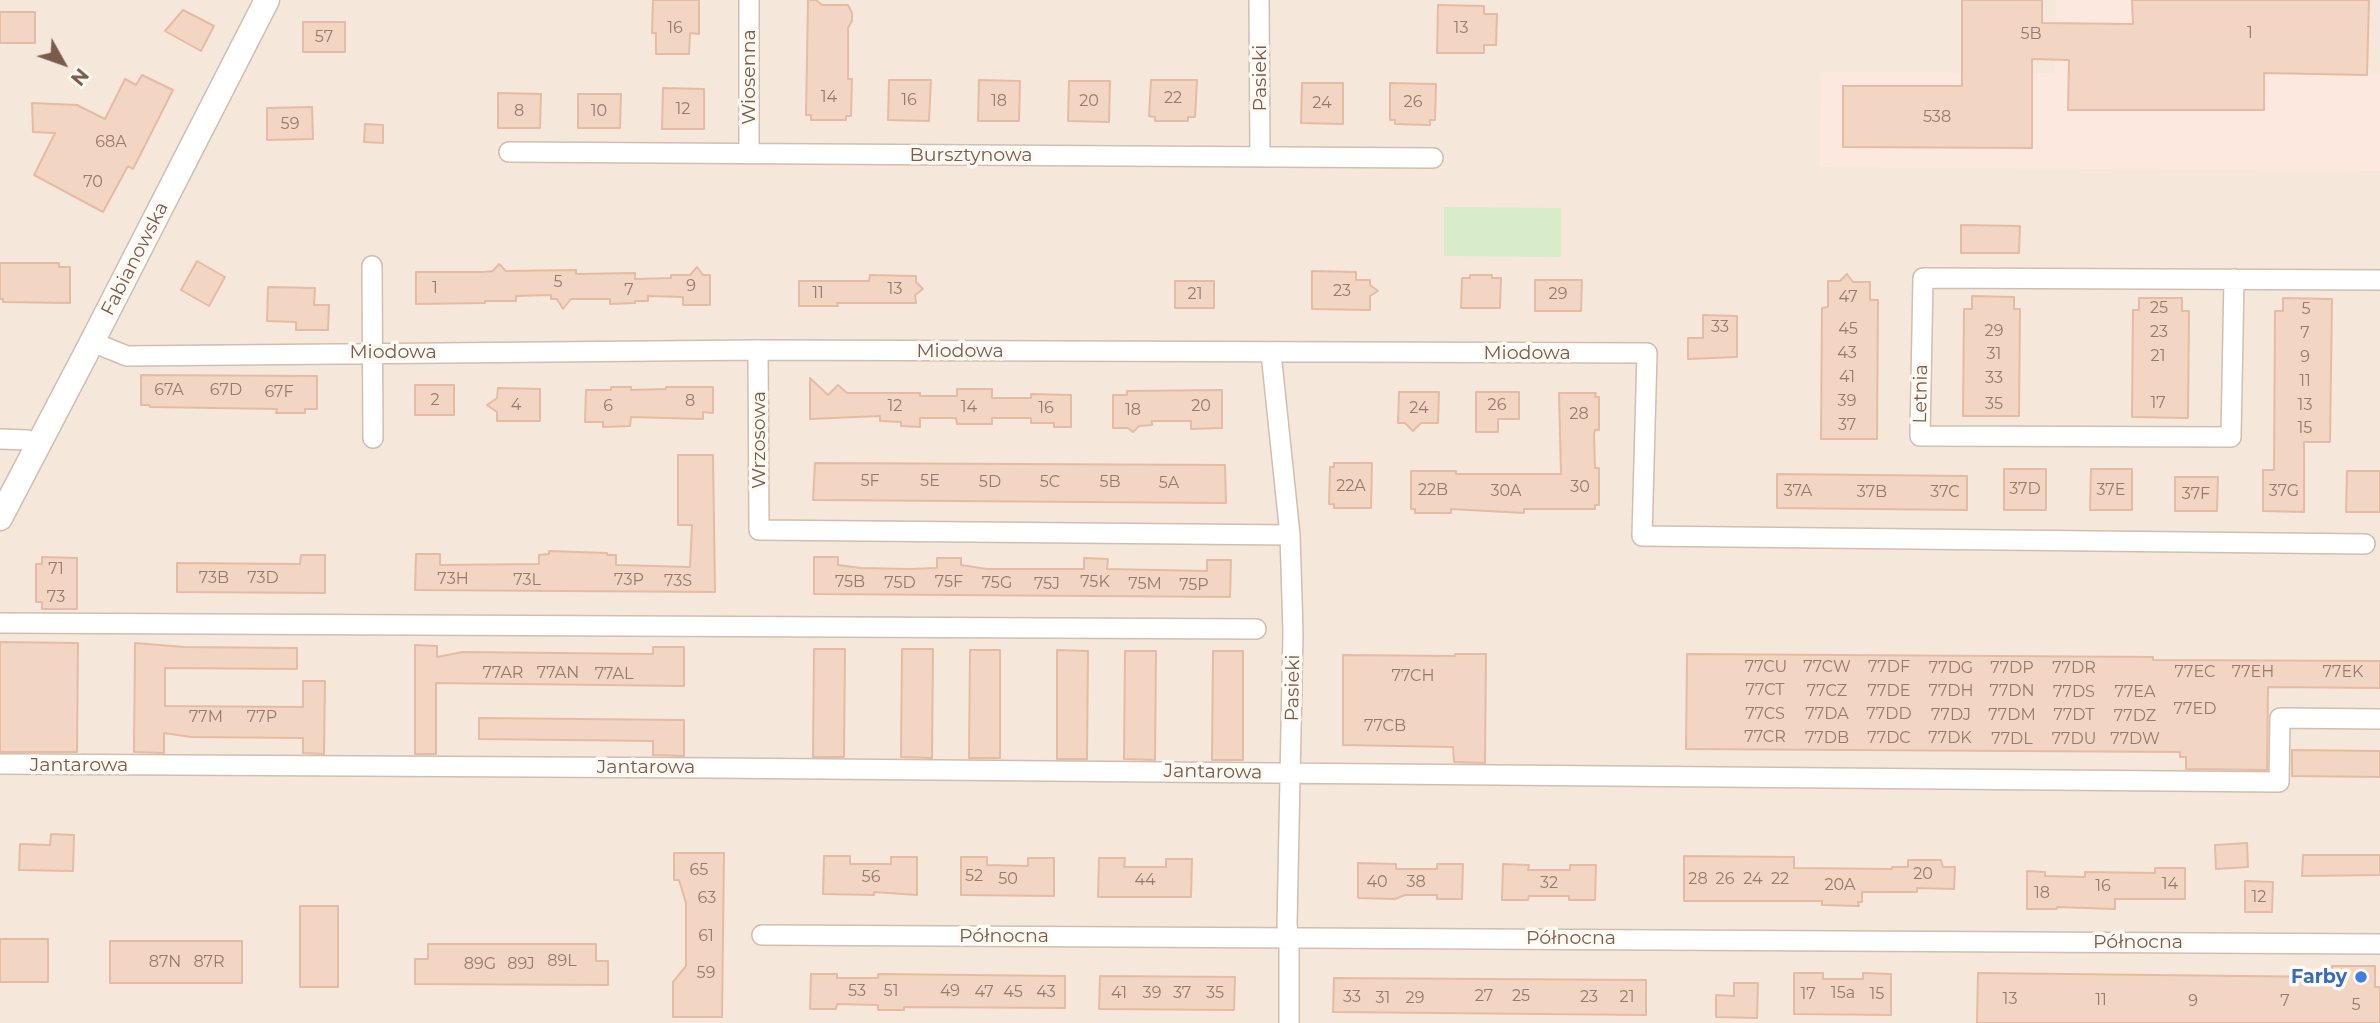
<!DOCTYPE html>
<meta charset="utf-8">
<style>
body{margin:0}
#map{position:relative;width:2380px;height:1023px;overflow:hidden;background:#fdf6ec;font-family:Montserrat,sans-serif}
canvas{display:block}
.north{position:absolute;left:28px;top:28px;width:70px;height:70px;-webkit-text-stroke:5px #fffaf3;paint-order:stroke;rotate:130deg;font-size:19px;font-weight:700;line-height:28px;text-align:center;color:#7a5c4d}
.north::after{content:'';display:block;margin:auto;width:24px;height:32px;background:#7a5c4d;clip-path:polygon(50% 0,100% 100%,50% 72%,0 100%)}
</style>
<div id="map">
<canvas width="2380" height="1023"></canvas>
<div class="north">N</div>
</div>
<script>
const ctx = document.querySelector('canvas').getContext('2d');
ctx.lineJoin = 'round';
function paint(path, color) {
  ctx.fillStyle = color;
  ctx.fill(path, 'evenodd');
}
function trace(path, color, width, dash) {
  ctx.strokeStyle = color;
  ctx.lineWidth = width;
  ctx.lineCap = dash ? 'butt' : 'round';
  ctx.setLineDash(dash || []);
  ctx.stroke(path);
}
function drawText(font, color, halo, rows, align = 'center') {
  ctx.font = font + ' Montserrat,sans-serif';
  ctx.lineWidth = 7;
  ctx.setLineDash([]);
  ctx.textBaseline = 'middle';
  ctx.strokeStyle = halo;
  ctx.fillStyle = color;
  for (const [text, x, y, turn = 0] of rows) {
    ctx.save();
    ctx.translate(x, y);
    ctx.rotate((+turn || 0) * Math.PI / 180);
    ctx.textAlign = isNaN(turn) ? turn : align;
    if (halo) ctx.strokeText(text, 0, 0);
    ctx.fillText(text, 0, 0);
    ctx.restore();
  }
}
const residential = new Path2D(`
 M0,0H2380V1023H0Z`);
const commercial = new Path2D(`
 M2056,0H2369L2367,74L2380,75V171L1820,167L1821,72L2055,73Z`);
const green = new Path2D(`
 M1444,207L1561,208V257L1444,256Z`);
const building = new Path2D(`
 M653,0H699V34L690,33L689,54H656V33H652Z
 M808,0H816L822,5H848L852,13V21L848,28V79H852L851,116H846V120H811V115H806Z
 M1962,0H2042V23L2133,24L2132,0H2369L2367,75L2264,73V110H2068L2069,60L2032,59V148L1843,147V86H1962Z
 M1438,5L1484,6V14H1497L1496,45H1484V53H1437Z
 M183,10L214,26L201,51L165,31Z
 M0,12H35V43H0Z
 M303,22H345V52H303Z
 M142,75L173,90L133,169L128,166L103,212L34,175L55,133L33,132L32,103L77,105L105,119L125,79L136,85Z
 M889,80H931L929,121L888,120Z
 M979,80L1020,81L1019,121H978Z
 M1151,80H1197L1195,117H1188V121H1155V117L1149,116Z
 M1069,81H1110L1109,122L1068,121Z
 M1302,83H1343V124L1301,123Z
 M1390,83L1436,84L1435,120H1430V125L1395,124V120H1390Z
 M663,88L704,89V129H662Z
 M498,93L541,94L540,128H498Z
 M578,94H621L620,128H578Z
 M312,107L313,139L267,140V108Z
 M365,124L383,125V143L364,142Z
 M1961,225L2020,226L2019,253H1961Z
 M197,261L225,277L209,306L181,290Z
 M0,263H59V267H70V303L3,302V299H0Z
 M499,264L506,271L576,270V274L635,273V279L671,278V275H690L697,267L703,275H710V305H683V297L648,296V301H635V303L610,304V299H571L563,309L557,299H551V295L516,296V301H485V303L416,304V272H483L493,271Z
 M1312,271L1356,272V280H1370V285L1378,291L1370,296V310L1312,309Z
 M1847,274L1853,282H1870V300H1878L1877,439H1821L1822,308L1828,307V281H1840Z
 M870,275L916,276V282L923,289L915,295L916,303H837L838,306H799V281H869Z
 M1470,275H1492V278H1501L1500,308H1461L1462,278H1470Z
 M1535,280H1582L1581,311H1535Z
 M1175,281H1214V308H1175Z
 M268,287L315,288L314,305H329L328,330H296V322L267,321Z
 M1972,296L2014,297V309H2020L2019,416H1963L1964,309H1972Z
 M2139,298H2182V311H2189L2188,418L2132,417L2133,310H2139Z
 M2283,298L2332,299L2330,442H2304V512L2263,511V470H2274L2275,311H2283Z
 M1703,315L1737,316V357L1688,359V338H1703Z
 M141,375L317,376V409H305V413H276L277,409L150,407L149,405H141Z
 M810,378L828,395L838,385L847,393H920V396H957V389H992V398H1031V394L1071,395V427H1054V423H1031V418H992V424H957L956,418H920V427L901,426V422L880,421V416L810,419Z
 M415,385H454V415H415Z
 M611,387H631V390L666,389V387H713V413L703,412V419L631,417L630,426L603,427V422H585L586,390H611Z
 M498,388L540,389V421H497V412L487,405L497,398Z
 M1222,390V428L1191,429V421H1152V425L1139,426L1133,432L1128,428H1113V395H1127V391Z
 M1399,392H1439L1438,423H1421L1413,431L1405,423H1398Z
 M1476,392H1519V419H1498V432H1476Z
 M1559,393H1596L1595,397H1599V430H1595L1594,434L1595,468H1599V505H1595V509H1524V513L1451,509V513H1415V509H1411V471H1456V474H1561Z
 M678,455H713L715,592L415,590L416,554H440V565L539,564V555L549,554V551L607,553V555H616V565L690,567L692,525H678Z
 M815,463L1225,465L1226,503L813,500Z
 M1334,463H1372L1371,508H1334V504H1329L1330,467H1334Z
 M2004,469H2046V510H2004Z
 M2091,469H2132V510H2090Z
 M2347,471H2380V512H2346Z
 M1777,474L1967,476V510L1777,508Z
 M2175,477H2218L2217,511H2175Z
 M301,555H325V593L177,592V563L300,564Z
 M42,557L77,558V609H42V602H36V564H42Z
 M814,557H838V565L861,568L910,569L937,568V558H961V565L987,569H1084V558L1108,559L1107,569L1207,571V560H1231L1230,597L814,594Z
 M0,642L78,643L77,752H0Z
 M135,643L184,647L297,648V669L165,668V706L303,707V681H325L324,754L303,753V738L191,737L164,733V753L134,752Z
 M415,645L437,646V657L463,652L653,654V647H684V686L436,683V754H415Z
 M814,649H845L844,757H813Z
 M902,649H933L932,758L901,757Z
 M970,650H1000V758H969Z
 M1057,650L1088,651L1087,759H1057Z
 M1125,651H1156L1155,760L1124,759Z
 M1213,651H1243V760H1212Z
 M1455,654H1486L1485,763L1454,762L1453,747L1343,745V655L1455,656Z
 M1687,654L2153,657V660L2380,661V688L2268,687L2267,770L2186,769V757H2180V752L1686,749Z
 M479,718L684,720V756L653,755V741L479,739Z
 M2292,750L2380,751V777L2292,776Z
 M51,834L74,835L73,871L19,870L20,844L50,845Z
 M2247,843L2248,867L2216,869L2215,845Z
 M674,853H724L722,1017H673V982L686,966V903L679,880H674Z
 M2303,855H2380V875L2302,876Z
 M824,856H850V864H891V857H917V895L874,892V895L823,894Z
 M1684,856L1794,857V868L1892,869V867H1908V860H1941L1943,867H1955L1954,889L1917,888V892H1862V902H1858L1859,906L1822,905V901H1684Z
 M961,857H987V865L1028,866V858H1054V896L961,895Z
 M1099,858H1125L1124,867H1166V859H1192L1191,897H1098Z
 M1358,863L1396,864V869H1437V864H1463L1462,899H1437V895H1405L1395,899L1358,898Z
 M1503,864L1529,865L1528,870H1570V865H1596L1595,900H1569V896H1529L1528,900H1502Z
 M2155,868H2185V899H2115V909L2057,907V909H2027V871L2045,872V876L2085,877V872L2155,873Z
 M2245,881L2273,882L2272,912H2245Z
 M300,906H338V987H300Z
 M0,939H48V982H0Z
 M110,941H242V983H110Z
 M428,944H596V961H608V985L415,984V959H428Z
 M2332,966H2375V987H2380V1023H1977L1978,973L2332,977Z
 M1794,973H1823V979H1863V973L1891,974V1015L1794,1014Z
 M811,974H837V978H878V974L1065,976V1008L904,1007V1010H878V1005L837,1004L836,1009H810Z
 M1100,976L1235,977L1234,1010L1099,1009Z
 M1334,978L1646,980V1015L1333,1012Z
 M1734,983H1758L1757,1018L1716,1017V995L1734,996Z`);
const minor = new Path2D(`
 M749,0V154
 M1259,0L1260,157
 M509,152L1433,158
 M372,266L373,438
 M2234,279L2231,437L1920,436L1923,278L2380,280
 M92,342L127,356L758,350L1647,353L1642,536L2365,544
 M758,350L759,530L1290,535
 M1271,353L1290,535L1293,632L1287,925L1289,938V1023
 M0,439L27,440L38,445
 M0,623L1256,629
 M0,764L713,768L2279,782L2280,718L2380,719
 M762,935L2380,944`);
const tertiary = new Path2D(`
 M0,518L92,342L267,0`);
const markers = [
 [2361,977,7,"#3f7fe0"]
];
const numberNames = [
 ["16",675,28],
 ["13",1461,28],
 ["1",2250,33],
 ["5B",2031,34],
 ["57",324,37],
 ["14",829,97],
 ["22",1173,98],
 ["16",909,100],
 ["18",999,101],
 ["20",1089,101],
 ["26",1413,102],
 ["24",1322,103],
 ["12",683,109],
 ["8",519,111],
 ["10",599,111],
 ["538",1937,117],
 ["59",290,124],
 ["68A",111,142],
 ["70",93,182],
 ["5",558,282],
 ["9",691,286],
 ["1",435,288],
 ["13",895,289],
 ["7",629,290],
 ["23",1342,291],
 ["11",818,293],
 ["21",1195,294],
 ["29",1558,294],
 ["47",1848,297],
 ["25",2159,308],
 ["5",2306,309],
 ["33",1720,327],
 ["45",1848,329],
 ["29",1994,331],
 ["23",2159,332],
 ["7",2305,333],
 ["43",1847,353],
 ["31",1994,354],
 ["21",2158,356],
 ["9",2305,357],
 ["41",1847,377],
 ["33",1994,378],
 ["11",2305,381],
 ["67A",169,390],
 ["67D",226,390],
 ["67F",279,392],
 ["2",435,400],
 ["8",690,401],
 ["39",1847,401],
 ["17",2158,403],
 ["35",1994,404],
 ["4",516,405],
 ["26",1497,405],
 ["13",2305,405],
 ["6",608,406],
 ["12",895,406],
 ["20",1201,406],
 ["14",969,407],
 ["16",1046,408],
 ["24",1419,408],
 ["18",1133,410],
 ["28",1579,414],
 ["37",1847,425],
 ["15",2305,428],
 ["5F",870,481],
 ["5E",930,481],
 ["5D",990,482],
 ["5C",1050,482],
 ["5B",1110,482],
 ["5A",1169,483],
 ["22A",1351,486],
 ["30",1580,487],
 ["37D",2025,489],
 ["22B",1433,490],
 ["37E",2111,490],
 ["30A",1506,491],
 ["37A",1798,491],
 ["37G",2284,491],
 ["37B",1872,492],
 ["37C",1945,492],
 ["37F",2196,494],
 ["71",56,569],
 ["73B",214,578],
 ["73D",263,578],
 ["73H",453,579],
 ["73L",527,580],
 ["73P",629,580],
 ["73S",678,581],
 ["75B",850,582],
 ["75F",949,582],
 ["75K",1095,582],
 ["75D",900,583],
 ["75G",997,583],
 ["75J",1047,584],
 ["75M",1145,584],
 ["75P",1194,585],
 ["73",56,597],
 ["77CU",1766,667],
 ["77CW",1827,667],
 ["77DF",1889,667],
 ["77DG",1951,668],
 ["77DP",2012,668],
 ["77DR",2074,668],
 ["77EC",2195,672],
 ["77EH",2253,672],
 ["77EK",2343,672],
 ["77AR",503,673],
 ["77AN",558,673],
 ["77AL",614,674],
 ["77CH",1413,676],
 ["77CT",1765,690],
 ["77CZ",1827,691],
 ["77DE",1889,691],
 ["77DH",1951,691],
 ["77DN",2012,691],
 ["77DS",2074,692],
 ["77EA",2135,692],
 ["77ED",2195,709],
 ["77CS",1765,714],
 ["77DA",1827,714],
 ["77DD",1889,714],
 ["77DJ",1951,715],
 ["77DM",2012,715],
 ["77DT",2074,715],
 ["77DZ",2135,716],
 ["77M",206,717],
 ["77P",262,717],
 ["77CB",1385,726],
 ["77CR",1765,737],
 ["77DB",1827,738],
 ["77DC",1889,738],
 ["77DK",1950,738],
 ["77DL",2012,739],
 ["77DU",2074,739],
 ["77DW",2135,739],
 ["65",699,870],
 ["20",1923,874],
 ["52",974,876],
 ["56",871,877],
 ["50",1008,879],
 ["28",1698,879],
 ["26",1725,879],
 ["24",1753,879],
 ["22",1780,879],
 ["44",1145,880],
 ["40",1377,882],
 ["38",1416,882],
 ["32",1549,883],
 ["14",2170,884],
 ["20A",1840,885],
 ["16",2103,886],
 ["18",2042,893],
 ["12",2259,897],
 ["63",707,898],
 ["61",706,936],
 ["89L",562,961],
 ["87N",165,962],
 ["87R",209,962],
 ["89G",480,964],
 ["89J",521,964],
 ["59",706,973],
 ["53",857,991],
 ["51",891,991],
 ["49",950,991],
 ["47",984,992],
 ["45",1013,992],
 ["43",1046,992],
 ["41",1119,993],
 ["39",1152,993],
 ["37",1182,993],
 ["35",1215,993],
 ["15a",1843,993],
 ["17",1808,994],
 ["15",1877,994],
 ["27",1484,996],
 ["25",1521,996],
 ["33",1352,997],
 ["23",1589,997],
 ["21",1627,997],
 ["31",1383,998],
 ["29",1415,998],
 ["13",2010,999],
 ["11",2101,1000],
 ["9",2193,1001],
 ["7",2285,1001],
 ["5",2356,1005]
];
const streetNames = [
 ["Wiosenna",749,77,-90],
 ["Pasieki",1260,78,-90],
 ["Bursztynowa",971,155],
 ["Fabianowska",135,259,-63],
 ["Miodowa",960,351],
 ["Miodowa",393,352],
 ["Miodowa",1527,353],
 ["Letnia",1921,394,-89],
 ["Wrzosowa",759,440,-90],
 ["Pasieki",1293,688,-89],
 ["Jantarowa",79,765],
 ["Jantarowa",646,767],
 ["Jantarowa",1213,772,1],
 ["Północna",1004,936],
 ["Północna",1571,938],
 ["Północna",2138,942]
];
const shopNames = [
 ["Farby",2347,977]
];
paint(residential, '#f5e8da');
paint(commercial, '#fde8e0');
paint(green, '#d8ecc9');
paint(building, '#f3d5c3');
trace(building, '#e6bba3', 2);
trace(minor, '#d1beb0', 22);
trace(tertiary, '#d1beb0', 27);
trace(minor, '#fff', 19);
trace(tertiary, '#fff', 24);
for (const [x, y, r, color] of markers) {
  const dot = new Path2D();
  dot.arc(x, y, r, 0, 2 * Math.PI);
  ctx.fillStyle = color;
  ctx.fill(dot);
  trace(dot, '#fffaf3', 2.5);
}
drawText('16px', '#987a6a', null, numberNames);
drawText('19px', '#7a5c4d', '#fffaf3', streetNames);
drawText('bold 19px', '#366cbe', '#fffaf3', shopNames, 'right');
</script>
